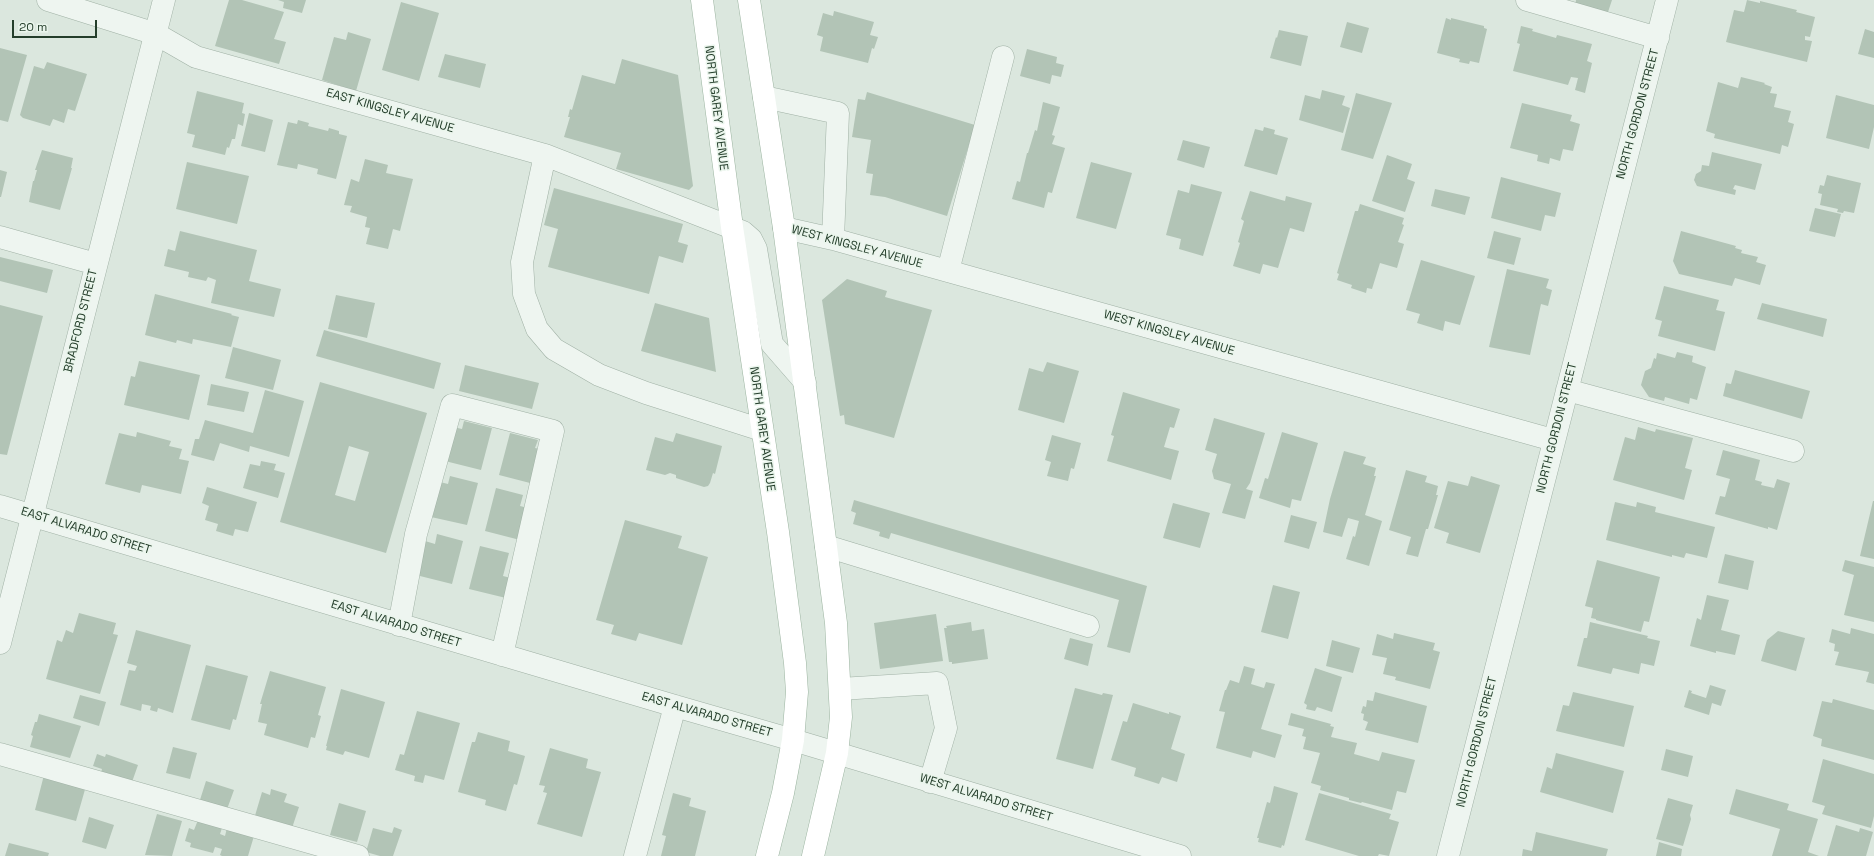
<!DOCTYPE html>
<html>
<head>
<meta charset="utf-8">
<style>
	body { margin:0 }
	#map { position:relative; width:1874px; height:856px; overflow:hidden; background:#dbe7de; font-family:"Space Grotesk",sans-serif }
	canvas { display:block }
	.scale { position:absolute; left:12px; top:20px; width:85px; height:18px; box-sizing:border-box; border:2px solid #243e2b; border-top:0; padding-left:5px; font-size:12px; line-height:14px; white-space:nowrap; color:#243e2b; -webkit-text-stroke:3px #eaf5ec; paint-order:stroke }
</style>
</head>
<body>
<div id="map">
<canvas width="1874" height="856"></canvas>
<div class="scale">20 m</div>
</div>
<script>
const c = document.querySelector('canvas').getContext('2d');
c.lineJoin = 'round';
function fill(path, color) {
  c.fillStyle = color;
  c.fill(path, 'evenodd');
}
function poly(rows) {
  const path = new Path2D();
  for (const r of rows) {
    path.moveTo(r[0], r[1]);
    for (let i = 2; i < r.length; i += 2) path.lineTo(r[i], r[i + 1]);
  }
  return path;
}
function stroke(path, color, width, dash) {
  c.strokeStyle = color;
  c.lineWidth = width;
  c.lineCap = dash ? 'butt' : 'round';
  c.setLineDash(dash || []);
  c.stroke(path);
}
function write(font, color, halo, rows, align = 'center') {
  c.font = font + ' "Space Grotesk",sans-serif';
  c.lineWidth = 3;
  c.setLineDash([]);
  c.textBaseline = 'middle';
  c.strokeStyle = halo;
  c.fillStyle = color;
  for (const [text, x, y, turn = 0] of rows) {
    c.save();
    c.translate(x, y);
    c.rotate((+turn || 0) * Math.PI / 180);
    c.textAlign = isNaN(turn) ? turn : align;
    if (halo) c.strokeText(text, 0, 0);
    c.fillText(text, 0, 0);
    c.restore();
  }
}
fill(poly([
	[229,0,242,0,284,12,274,39,286,42,279,64,215,46],
	[278,0,306,0,302,13,283,8,284,2],
	[1576,0,1612,0,1607,15,1575,6],
	[1747,0,1760,3,1760,1,1797,10,1796,12,1815,17,1810,37,1805,36,1805,40,1812,41,1807,62,1726,42,1734,10,1744,12],
	[401,2,439,13,419,81,382,70],
	[834,11,874,22,870,35,878,37,874,49,872,48,868,63,820,51,823,37,817,35,823,13,833,16],
	[1446,18,1451,20,1451,18,1484,26,1484,28,1487,29,1479,63,1470,61,1469,64,1459,62,1460,59,1437,53],
	[1347,22,1369,28,1362,53,1340,47],
	[1521,26,1533,29,1532,31,1556,38,1557,35,1592,44,1587,61,1592,63,1585,93,1575,90,1578,78,1571,77,1568,85,1513,71,1520,44,1517,43],
	[1865,29,1874,32,1874,58,1858,54],
	[1279,30,1308,36,1301,66,1270,58,1276,37,1277,38],
	[348,32,371,39,356,91,322,80,334,37,346,40],
	[0,48,27,55,8,122,0,120],
	[1027,49,1057,57,1056,63,1064,65,1061,77,1052,75,1050,84,1020,76],
	[445,54,486,64,480,88,438,77],
	[622,59,678,75,693,186,689,190,616,169,621,153,564,137,570,117,568,117,570,109,572,110,582,75,615,84],
	[47,62,87,74,75,111,68,109,64,123,53,119,50,126,23,118,20,115,34,66,44,69],
	[1741,77,1765,83,1764,84,1772,87,1770,93,1777,94,1774,107,1791,111,1788,122,1794,124,1788,147,1782,145,1780,154,1714,138,1715,134,1706,131,1718,82,1738,88],
	[1322,90,1345,96,1342,105,1350,108,1343,133,1299,120,1305,95,1320,99],
	[197,91,244,103,242,113,245,114,243,126,238,124,235,139,232,139,229,148,227,147,225,155,192,147,195,135,187,133],
	[867,92,975,125,947,216,885,197,870,195,873,174,866,173,871,140,852,137,858,99,865,100],
	[1356,93,1392,103,1373,159,1341,150],
	[1836,95,1874,105,1874,127,1869,149,1826,138],
	[1043,102,1060,107,1052,135,1055,136,1052,144,1065,148,1052,193,1048,192,1044,208,1012,199,1017,181,1020,182,1027,153,1028,153,1035,130,1037,131],
	[1522,103,1572,115,1570,121,1580,124,1573,151,1563,149,1560,161,1550,158,1549,164,1537,161,1538,155,1510,148],
	[249,113,273,120,265,152,241,146],
	[298,120,309,123,308,126,328,131,329,128,339,131,339,134,347,136,336,179,317,174,318,169,298,164,297,169,277,165,288,122,297,124],
	[1264,127,1275,130,1274,134,1288,138,1277,175,1244,166,1255,129,1263,131],
	[1183,140,1210,147,1204,168,1177,160],
	[42,150,73,158,71,168,72,168,60,210,29,202,33,181,34,181,37,170,35,170],
	[1712,152,1762,164,1755,190,1735,185,1733,189,1736,190,1735,195,1697,186,1694,180,1696,174,1701,171,1702,165,1709,166],
	[1387,155,1412,164,1407,179,1415,182,1405,212,1372,201],
	[365,159,388,165,386,173,413,179,400,231,393,229,388,249,366,244,370,228,365,227,367,217,350,212,352,206,344,205,351,179,359,182],
	[187,162,249,176,237,224,176,209],
	[1091,162,1132,173,1116,229,1076,218],
	[0,170,7,172,1,197,0,197],
	[1827,175,1861,183,1854,213,1844,211,1843,213,1837,212,1838,209,1820,205,1822,194,1818,193,1820,185,1824,186],
	[1501,177,1561,193,1555,217,1545,215,1541,231,1491,218],
	[1191,184,1222,192,1203,256,1179,249,1181,239,1166,235,1178,190,1189,193],
	[554,188,683,224,678,242,688,245,683,263,659,256,649,294,548,267,558,229,544,225],
	[1435,189,1470,197,1465,215,1431,206],
	[1250,191,1285,201,1286,196,1312,203,1304,232,1290,228,1278,268,1263,264,1260,274,1233,266,1240,243,1238,242,1244,221,1241,219],
	[1360,204,1404,218,1402,224,1404,225,1398,242,1404,244,1397,268,1380,263,1372,289,1367,288,1366,293,1351,288,1352,285,1337,280,1339,274,1337,273,1355,211,1358,211],
	[1815,208,1841,214,1835,237,1809,231],
	[180,231,257,250,249,281,281,289,274,317,211,303,216,280,208,277,206,281,188,277,189,272,164,266,168,249,175,251],
	[1494,231,1521,238,1514,265,1487,258],
	[1681,231,1736,246,1735,248,1742,250,1741,253,1758,257,1756,262,1766,265,1760,285,1735,278,1732,286,1679,274,1673,261],
	[0,257,53,270,47,293,0,281],
	[1421,260,1475,276,1460,325,1445,321,1443,331,1417,323,1420,314,1406,310],
	[1507,269,1549,279,1546,288,1552,290,1548,306,1541,304,1530,355,1489,347],
	[847,279,887,291,885,297,932,310,894,438,845,424,844,415,840,416,822,300],
	[1664,286,1719,300,1716,310,1725,312,1715,351,1658,336,1662,321,1655,319],
	[155,294,232,314,231,315,239,317,231,347,193,339,192,344,177,340,176,343,145,335],
	[336,295,375,303,367,338,328,329],
	[655,303,709,318,716,372,641,351],
	[1762,303,1827,319,1823,337,1757,319],
	[0,305,43,316,7,455,0,454],
	[324,330,441,363,434,389,316,356],
	[233,347,281,360,273,390,225,378],
	[1677,352,1693,356,1692,362,1706,367,1697,400,1690,398,1689,404,1665,397,1664,401,1649,397,1641,385,1645,371,1651,368,1654,358,1656,359,1657,353,1675,358],
	[139,361,200,375,189,420,124,405,131,376,135,377],
	[1047,362,1079,371,1064,423,1018,410,1029,368,1043,372],
	[465,365,539,383,532,409,459,391],
	[1735,370,1810,391,1802,419,1723,396,1726,383,1731,384],
	[320,382,427,413,386,553,280,522],
	[349,446,369,452,355,501,335,495],
	[211,384,249,392,244,412,207,405],
	[265,390,304,401,289,457,250,446,249,452,220,443,214,461,191,455,195,439,199,439,205,420,253,433],
	[1123,392,1180,409,1174,428,1170,427,1164,447,1179,451,1171,480,1107,461,1114,436,1111,435],
	[1214,418,1265,433,1250,483,1246,489,1253,491,1245,519,1222,513,1231,484,1214,479,1212,471,1217,454,1205,450],
	[464,421,492,428,481,470,445,461,453,427,462,429],
	[1638,427,1655,432,1656,429,1693,438,1685,468,1692,470,1684,500,1613,480,1625,437,1635,440],
	[137,432,171,441,169,446,182,449,179,459,189,461,181,494,142,485,140,493,105,484,119,433,136,437],
	[1282,432,1318,443,1301,501,1292,499,1290,508,1259,498,1265,478,1268,479],
	[510,433,538,440,535,448,540,449,530,483,499,475],
	[676,433,722,446,715,474,713,473,710,483,708,486,704,487,679,479,676,478,676,475,670,473,665,475,646,470,655,437,673,442],
	[1052,435,1081,443,1074,469,1071,468,1068,481,1047,476,1051,462,1045,460],
	[1723,450,1760,460,1755,480,1762,482,1761,485,1774,488,1777,479,1790,483,1777,530,1768,527,1768,529,1715,514,1720,496,1725,497,1730,479,1716,475],
	[1344,451,1366,457,1363,464,1376,468,1374,476,1376,476,1365,515,1382,521,1369,566,1346,559,1353,536,1355,537,1359,521,1348,518,1342,537,1323,532,1330,499],
	[261,461,276,464,274,470,285,473,278,498,243,488,250,464,260,466],
	[1406,470,1427,476,1425,482,1438,486,1436,495,1438,495,1428,529,1426,529,1418,557,1406,554,1411,537,1389,530],
	[450,476,478,483,467,525,431,517,440,482,448,484],
	[1471,476,1500,485,1480,553,1446,543,1449,533,1434,528,1448,481,1468,486],
	[207,487,257,502,248,532,235,529,233,536,216,531,218,524,205,520,209,506,202,503],
	[496,488,523,495,520,506,528,508,520,540,485,531],
	[854,500,1147,586,1130,653,1107,647,1119,600,891,533,889,539,879,536,880,532,853,524,856,513,851,511],
	[1873,501,1874,501,1874,559,1860,556],
	[1615,502,1636,507,1637,502,1656,507,1655,512,1715,527,1707,558,1686,553,1684,558,1672,555,1672,557,1606,540],
	[1173,503,1210,513,1200,548,1163,538],
	[1291,515,1317,522,1309,549,1284,542],
	[625,520,682,536,678,548,708,557,682,645,639,633,636,641,611,634,614,625,596,620],
	[437,534,463,541,452,584,416,575,425,541,435,544],
	[480,546,509,553,503,576,511,578,506,598,469,589],
	[1725,554,1754,561,1748,590,1718,583],
	[1597,560,1660,577,1649,622,1644,621,1641,632,1596,620,1596,619,1591,618,1593,608,1585,606],
	[1845,560,1874,567,1874,622,1844,615,1854,575,1842,571],
	[1273,585,1300,592,1288,639,1261,632],
	[1707,595,1729,600,1721,630,1740,635,1735,655,1716,651,1716,653,1690,646,1697,618,1701,620],
	[79,613,116,623,113,634,118,635,100,694,46,679,57,640,62,642,66,630,73,633],
	[936,614,943,661,880,669,874,623],
	[971,622,972,631,984,629,988,659,952,664,952,662,949,662,944,628,947,628,946,626],
	[1590,622,1648,636,1647,638,1660,641,1654,666,1641,663,1639,674,1613,668,1611,674,1577,666,1584,638,1587,638],
	[1851,628,1874,634,1874,684,1866,682,1869,672,1835,665,1839,652,1834,651,1835,644,1829,642,1832,629,1850,634],
	[136,630,191,645,173,713,158,708,157,712,150,710,151,706,142,704,141,711,120,705,129,670,135,671,137,666,127,663],
	[1778,631,1805,638,1796,671,1761,661,1767,640],
	[1394,633,1435,643,1433,650,1440,652,1430,689,1395,680,1396,677,1383,674,1387,658,1372,655,1377,634,1393,639],
	[1070,638,1093,644,1088,666,1064,659],
	[1332,640,1360,648,1353,673,1326,666],
	[206,665,248,676,236,720,233,719,230,730,191,720],
	[1244,666,1255,669,1251,684,1264,688,1266,682,1275,684,1261,729,1282,735,1275,758,1253,751,1251,758,1216,748,1225,712,1219,711,1225,690,1226,690,1230,680,1239,683],
	[1315,668,1342,677,1332,712,1317,707,1315,711,1306,709,1307,705,1304,703],
	[270,671,326,687,318,715,321,716,315,738,311,737,308,748,264,735,267,724,258,722,262,704,260,704],
	[1710,685,1726,690,1721,706,1712,703,1709,715,1684,707,1689,690,1692,691,1691,693,1706,698],
	[1075,688,1102,695,1103,693,1113,695,1093,769,1056,759],
	[341,689,385,702,369,758,345,751,343,755,326,750,327,746,326,746],
	[1375,692,1427,706,1418,743,1365,730,1368,722,1363,720,1364,714,1361,713,1363,706,1366,707,1367,700,1373,701],
	[1573,692,1634,706,1624,747,1556,731,1563,705,1569,706],
	[80,695,106,702,99,726,73,718],
	[1833,699,1874,710,1874,760,1821,746,1822,739,1813,736,1822,701,1832,703],
	[1133,703,1169,714,1169,712,1181,716,1171,749,1185,754,1177,782,1162,777,1159,784,1134,776,1136,768,1111,760,1123,721,1127,722],
	[417,711,460,723,444,780,425,775,423,783,414,781,415,776,395,770,400,754,404,755],
	[1291,713,1331,724,1330,726,1334,727,1331,737,1357,743,1354,754,1379,761,1382,752,1415,760,1406,793,1397,791,1392,810,1362,802,1361,803,1349,800,1349,798,1320,790,1321,786,1311,783,1320,753,1303,749,1306,737,1302,736,1304,729,1288,725],
	[39,714,81,726,70,758,30,747,33,736,31,735,35,722,37,722],
	[478,732,510,741,508,751,525,756,517,785,514,784,506,811,485,805,486,800,458,792,472,742,475,742],
	[173,747,197,753,190,779,166,773],
	[550,748,588,759,586,768,601,772,582,837,537,824,547,793,543,792,545,786,539,785],
	[1666,749,1693,756,1688,777,1661,770],
	[1556,753,1624,771,1613,813,1540,792,1547,767,1552,769],
	[97,754,105,757,106,754,138,765,132,782,101,772,102,769,93,766],
	[1823,759,1874,774,1874,816,1871,828,1822,814,1825,806,1812,802],
	[44,775,86,786,76,821,35,810],
	[206,781,234,790,226,812,199,803],
	[1274,786,1298,793,1284,846,1282,845,1281,848,1258,842,1259,838,1257,838,1267,802,1270,803],
	[271,789,287,794,284,802,299,807,291,831,254,819,262,792,270,795],
	[1736,789,1789,804,1787,810,1818,819,1808,852,1819,856,1772,856,1780,829,1729,814],
	[673,793,691,798,689,806,706,811,695,856,661,856,666,836,662,835],
	[1319,793,1391,814,1389,819,1399,822,1389,856,1379,854,1378,856,1359,856,1305,840],
	[1668,798,1693,805,1690,815,1691,819,1683,846,1656,839],
	[339,803,366,811,357,842,330,835],
	[157,814,182,821,172,856,145,855],
	[89,817,114,825,106,849,82,842],
	[198,820,222,828,220,834,225,836,227,828,254,836,248,856,222,856,220,855,222,849,215,847,213,853,190,847,191,843,185,841,189,828,194,830],
	[1836,825,1859,832,1860,828,1873,832,1866,856,1827,856],
	[394,827,402,830,393,856,380,856,366,852,373,828,392,833],
	[1536,832,1608,849,1606,856,1522,856,1523,849,1532,851],
	[1659,842,1682,849,1681,856,1656,856],
	[9,843,49,853,48,856,5,856]
]), '#b2c4b6');
const minor = poly([
	[48,0,156,34,196,57,545,155,743,232,751,239,756,249,772,344,805,382],
	[1527,0,1658,38],
	[764,97,838,113,833,239],
	[545,155,522,262,524,294,537,329,554,349,599,375,646,393,762,430],
	[784,228,833,239,1553,440],
	[0,237,96,264],
	[948,271,1003,57],
	[1567,390,1793,451],
	[0,506,675,706,793,740,1180,856],
	[826,546,1088,626],
	[399,625,416,534,452,405,553,431,502,655],
	[0,643,164,0],
	[840,689,937,683,946,728,930,782],
	[0,754,358,856],
	[635,856,675,706],
	[1448,856,1667,0]
]);
const major = poly([
	[702,0,732,227,778,532,795,663,797,692,793,740,783,793,767,856],
	[749,0,784,228,836,623,841,717,837,753,813,856]
]);
stroke(minor, '#a0b1a5', 23);
stroke(major, '#9ab39f', 23);
stroke(minor, '#eef5f0', 22);
stroke(major, '#fff', 22);
write('12px', '#243e2b', '#eaf5ec', [
	["NORTH GAREY AVENUE",716,108,83],
	["EAST KINGSLEY AVENUE",390,111,16],
	["NORTH GORDON STREET",1638,114,-75],
	["WEST KINGSLEY AVENUE",857,247,15],
	["BRADFORD STREET",81,321,-76],
	["WEST KINGSLEY AVENUE",1169,333,16],
	["NORTH GORDON STREET",1557,428,-76],
	["NORTH GAREY AVENUE",762,429,82],
	["EAST ALVARADO STREET",86,531,17],
	["EAST ALVARADO STREET",396,624,17],
	["EAST ALVARADO STREET",707,715,16],
	["NORTH GORDON STREET",1477,742,-76],
	["WEST ALVARADO STREET",986,798,17]
]);
</script>
</body>
</html>
